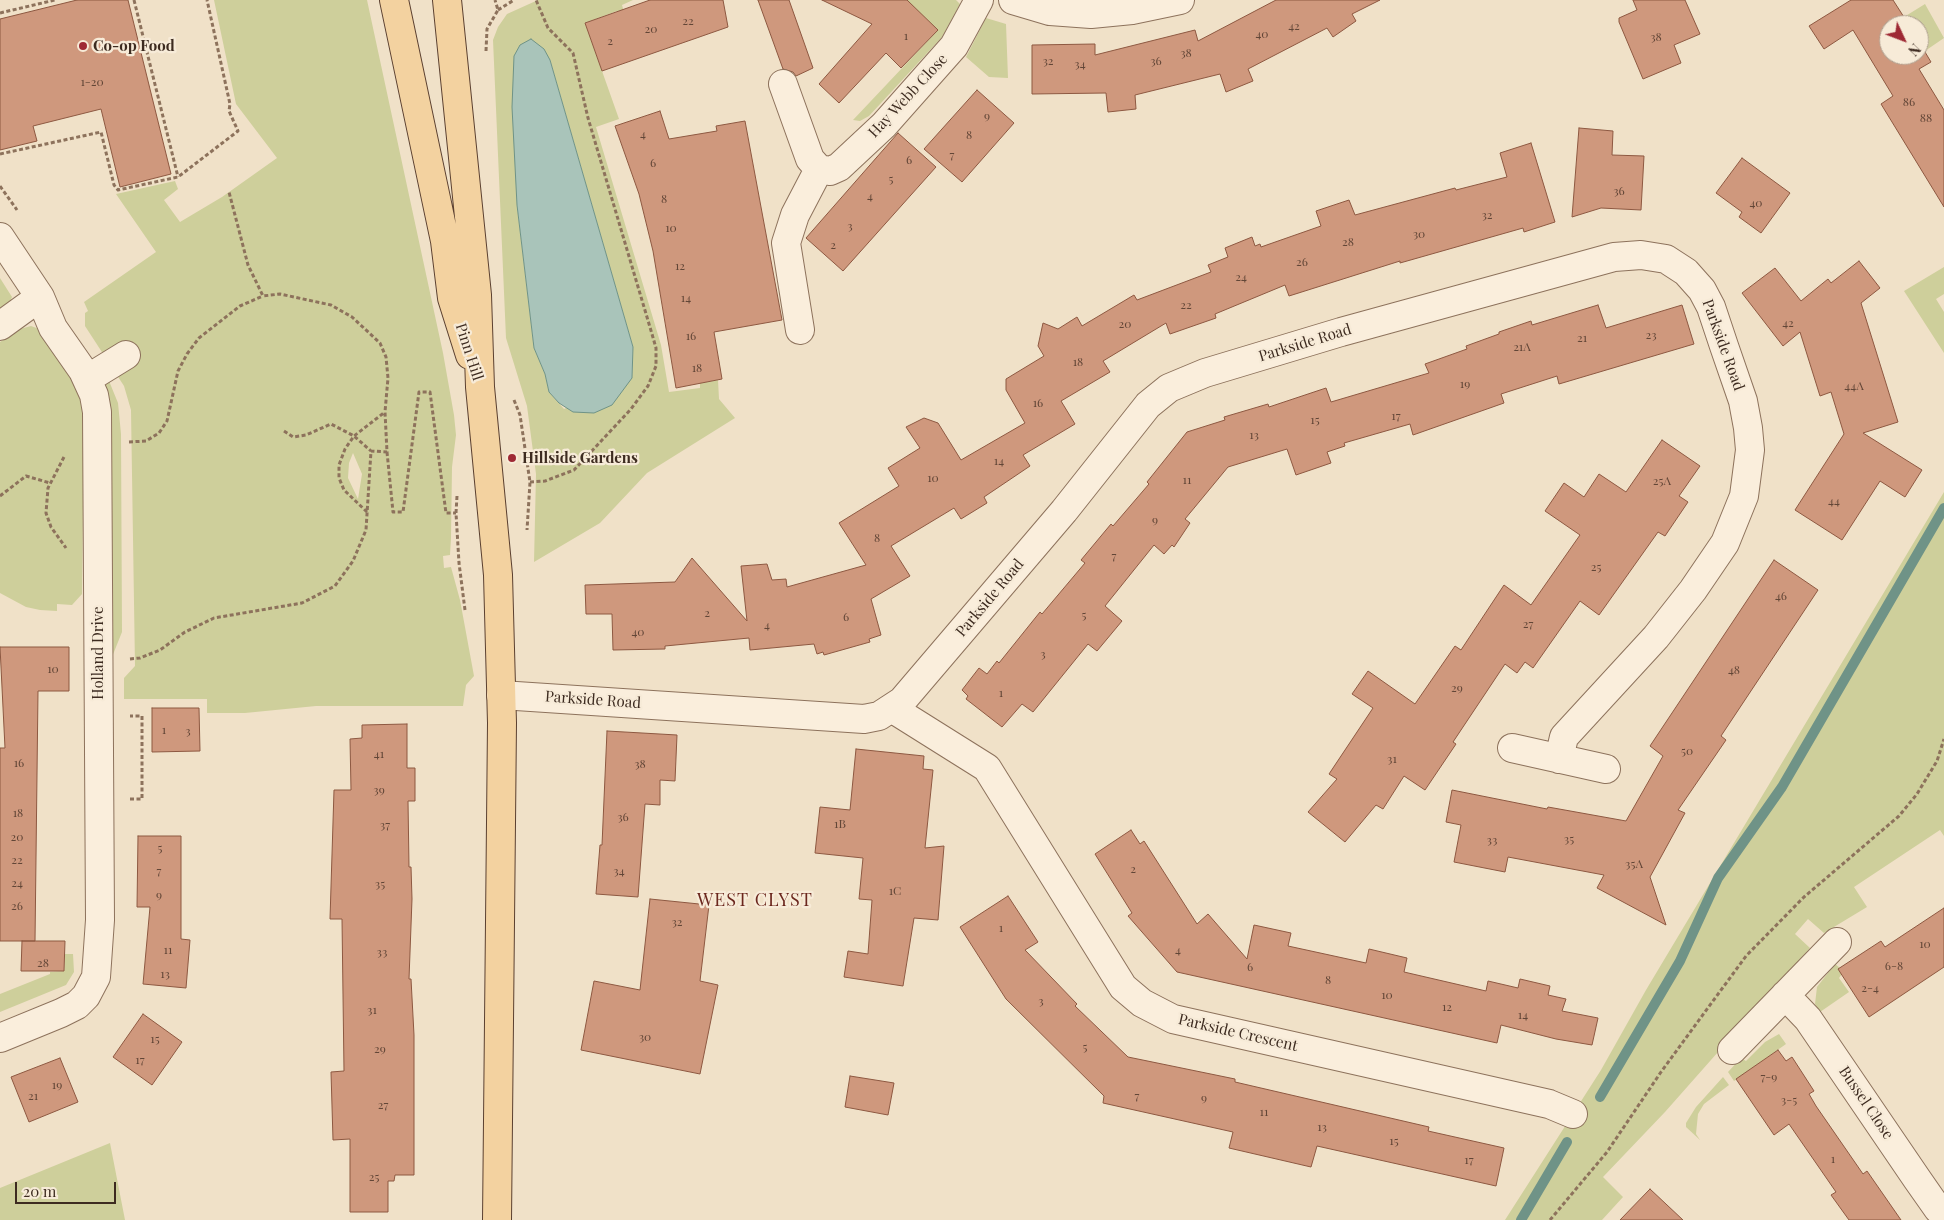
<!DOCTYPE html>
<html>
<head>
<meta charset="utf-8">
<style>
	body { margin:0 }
	#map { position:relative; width:1944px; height:1220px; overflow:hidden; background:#f0e1c8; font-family:"Playfair Display",serif }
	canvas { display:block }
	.north { position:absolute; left:1879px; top:15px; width:50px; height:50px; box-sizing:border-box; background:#f7ebd8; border:1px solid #ad9e8e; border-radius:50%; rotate:133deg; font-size:14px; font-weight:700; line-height:20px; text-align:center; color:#3d2b20 }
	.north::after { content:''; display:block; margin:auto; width:18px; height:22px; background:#9e2934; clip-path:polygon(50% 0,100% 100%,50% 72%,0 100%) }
	.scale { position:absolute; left:15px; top:1182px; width:101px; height:22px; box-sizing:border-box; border:2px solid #3d2b20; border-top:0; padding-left:6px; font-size:15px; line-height:18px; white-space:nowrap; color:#3d2b20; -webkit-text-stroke:4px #f7ebd8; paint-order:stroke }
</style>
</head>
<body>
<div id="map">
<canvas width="1944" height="1220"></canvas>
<div class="north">N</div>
<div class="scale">20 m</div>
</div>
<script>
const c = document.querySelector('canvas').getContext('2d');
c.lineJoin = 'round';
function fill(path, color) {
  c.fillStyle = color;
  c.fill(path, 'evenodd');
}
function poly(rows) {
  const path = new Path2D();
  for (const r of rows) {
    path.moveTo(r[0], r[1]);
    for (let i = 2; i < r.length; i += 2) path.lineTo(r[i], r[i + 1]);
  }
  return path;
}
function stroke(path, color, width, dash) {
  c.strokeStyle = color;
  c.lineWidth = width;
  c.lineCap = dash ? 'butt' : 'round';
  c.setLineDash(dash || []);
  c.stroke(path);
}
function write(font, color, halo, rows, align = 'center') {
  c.font = font + ' "Playfair Display",serif';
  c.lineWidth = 4.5;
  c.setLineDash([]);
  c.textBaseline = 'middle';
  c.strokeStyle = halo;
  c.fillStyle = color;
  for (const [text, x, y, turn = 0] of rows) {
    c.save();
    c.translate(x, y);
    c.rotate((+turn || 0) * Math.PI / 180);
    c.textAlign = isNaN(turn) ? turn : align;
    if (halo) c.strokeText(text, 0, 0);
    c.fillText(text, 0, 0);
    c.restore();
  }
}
fill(poly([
	[214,0,367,0,443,353,454,415,456,435,452,467,451,538,450,555,443,556,444,568,451,567,460,600,474,676,466,685,463,706,316,706,245,713,207,713,207,699,124,699,124,678,135,666,131,410,124,386,85,326,85,313,88,311,84,302,156,252,116,194,175,181,178,189,164,200,180,222,222,197,277,158,236,104],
	[132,342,140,354,130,361,122,349],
	[353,453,362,474,358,499,348,478,349,463],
	[538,0,633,0,622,5,625,16,617,11,585,23,619,119,596,127,661,345,669,392,700,388,700,383,718,380,719,399,735,418,647,473,600,523,534,562,536,474,527,406,506,338,493,40,498,27,507,14],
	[550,60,633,347,632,378,564,409,549,392,545,374,534,348,517,205],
	[906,0,956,0,960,4,942,37,869,116,860,121,853,120,938,30],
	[1925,4,1944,38,1925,51,1919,41,1919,25,1909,25,1904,17],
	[986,18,1006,24,1008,78,989,77,966,57],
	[1944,267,1944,294,1936,299,1944,312,1944,353,1904,291],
	[0,278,12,297,8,306,0,311],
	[31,326,42,330,75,375,84,416,82,594,72,605,57,604,57,611,40,610,26,607,0,593,0,342,20,329],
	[107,376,118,403,121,434,122,632,112,657,112,424,101,381],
	[1944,492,1944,836,1940,830,1854,887,1867,907,1824,933,1808,919,1795,934,1810,948,1665,1112,1603,1177,1623,1197,1602,1220,1505,1220,1601,1070,1646,990],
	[65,954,73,954,74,972,66,985,0,1012,0,994,50,974,50,972,64,971],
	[1835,964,1844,971,1839,978,1849,992,1820,1012,1815,1004,1817,987],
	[1779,1034,1786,1044,1734,1081,1728,1072,1741,1058,1746,1061,1765,1042],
	[1723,1077,1729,1085,1704,1104,1698,1114,1696,1134,1700,1140,1686,1127,1686,1123,1696,1107],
	[110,1143,125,1220,0,1220,0,1188]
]), '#cecf9b');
const water = poly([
	[531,39,544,49,550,60,633,347,632,378,612,405,594,413,573,412,559,403,549,392,545,374,534,348,517,205,512,107,514,56,520,45,531,39]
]);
fill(water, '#a9c4ba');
stroke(water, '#6f9387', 1);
stroke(poly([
	[1600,1097,1680,961,1718,878,1782,787,1944,508],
	[1521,1220,1567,1142]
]), '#6f9387', 10);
const building = poly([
	[77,0,128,0,171,174,120,187,101,109,33,126,37,141,0,150,0,19,77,0],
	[650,0,723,0,728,27,602,71,585,23,650,0],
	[758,0,789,0,813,68,796,76,793,72,783,69,758,0],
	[822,0,907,0,938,30,901,68,886,53,839,103,819,84,872,24,822,0],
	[1276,0,1380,0,1352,14,1356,21,1333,37,1327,28,1248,69,1253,81,1226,92,1220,74,1135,95,1136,109,1108,112,1106,93,1032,94,1032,45,1095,44,1095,55,1195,30,1198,41,1276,0],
	[1633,0,1685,0,1700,34,1674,45,1681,63,1643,79,1619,22,1619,18,1637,10,1633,0],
	[1851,0,1893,0,1909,25,1889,25,1889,55,1919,55,1919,42,1931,62,1919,69,1944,110,1944,207,1881,104,1893,96,1853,30,1824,49,1809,26,1851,0],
	[977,90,1014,123,962,182,924,149,977,90],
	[660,111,669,139,717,131,716,126,745,121,782,320,714,332,722,379,676,388,653,251,639,194,615,126,660,111],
	[1579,128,1613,131,1612,155,1644,156,1641,210,1601,208,1572,217,1579,128],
	[898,133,936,167,843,271,806,238,898,133],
	[1531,143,1555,222,1524,232,1523,228,1400,263,1400,261,1289,296,1285,285,1215,314,1216,318,1170,334,1166,323,1103,361,1110,372,1061,401,1075,424,1023,455,1030,466,984,497,987,503,961,519,954,508,891,546,910,576,871,599,881,635,869,639,870,642,824,655,823,652,817,654,814,644,750,650,749,638,665,646,665,649,613,650,612,614,586,614,585,585,675,582,692,558,747,621,741,566,767,564,772,580,786,579,787,587,866,565,839,523,899,486,888,468,920,448,906,427,924,418,938,423,961,460,1025,423,1006,390,1006,379,1044,356,1038,346,1043,323,1058,329,1077,317,1082,326,1134,295,1137,300,1211,272,1208,265,1228,257,1225,248,1252,237,1255,246,1260,244,1261,247,1321,226,1316,211,1349,200,1355,215,1455,188,1456,190,1507,177,1500,153,1531,143],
	[1742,158,1790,193,1761,233,1739,217,1742,212,1716,193,1742,158],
	[1859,261,1880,288,1861,303,1898,422,1863,433,1922,470,1905,497,1880,481,1842,540,1795,510,1844,434,1831,392,1820,396,1800,332,1783,346,1742,293,1775,268,1801,301,1828,279,1831,283,1859,261],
	[1598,305,1606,328,1682,305,1694,344,1559,384,1557,376,1501,394,1504,403,1413,435,1410,424,1344,443,1345,446,1327,452,1331,463,1296,475,1287,449,1228,467,1185,519,1190,523,1174,547,1172,545,1164,554,1154,545,1105,606,1122,621,1097,651,1088,644,1033,712,1022,704,1002,727,966,699,968,696,962,690,979,668,987,674,997,661,999,663,1040,612,1042,614,1085,563,1081,560,1111,524,1113,526,1149,484,1147,482,1187,432,1225,420,1224,417,1268,404,1269,407,1326,388,1331,402,1429,373,1425,364,1467,349,1466,346,1499,334,1499,332,1531,321,1532,325,1598,305],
	[1662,440,1700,466,1679,496,1688,502,1665,536,1658,532,1599,615,1580,601,1533,668,1525,662,1517,673,1505,664,1453,742,1456,744,1425,790,1404,776,1383,809,1376,805,1345,842,1308,812,1337,779,1329,774,1373,708,1352,694,1368,671,1415,704,1455,646,1461,650,1504,585,1531,605,1580,535,1545,511,1564,483,1584,497,1599,474,1626,492,1662,440],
	[1774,560,1818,590,1721,736,1726,740,1678,810,1685,813,1650,877,1666,925,1597,888,1604,875,1508,857,1505,872,1454,862,1461,825,1446,822,1452,790,1547,809,1548,807,1626,821,1663,756,1650,746,1774,560],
	[0,647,69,647,69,691,38,691,35,941,0,941,0,748,5,748,0,647],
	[152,708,199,708,200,751,152,752,152,708],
	[407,724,407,768,415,768,415,801,408,801,409,867,411,867,412,899,409,979,411,979,414,1035,414,1175,395,1175,394,1181,388,1181,388,1212,350,1212,350,1139,333,1140,331,1072,344,1071,342,919,330,919,334,790,351,790,350,739,362,738,362,725,407,724],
	[607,731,677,735,675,781,660,780,660,805,645,804,638,897,596,894,600,845,602,845,607,731],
	[856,749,924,756,923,769,933,770,925,848,944,846,938,920,914,918,903,986,844,977,848,951,868,954,872,900,859,899,863,858,815,853,820,807,850,810,856,749],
	[1131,830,1140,844,1144,841,1197,924,1208,914,1247,959,1254,925,1291,933,1288,946,1366,963,1369,949,1407,958,1404,972,1486,991,1488,981,1518,988,1520,979,1550,986,1548,995,1566,999,1562,1011,1598,1018,1592,1045,1556,1039,1501,1025,1497,1043,1177,972,1128,916,1132,913,1095,854,1131,830],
	[138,836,181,836,181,939,190,940,186,988,143,984,150,907,137,907,138,836],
	[1008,896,1038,942,1025,950,1077,1004,1075,1006,1128,1057,1235,1079,1235,1082,1429,1127,1428,1131,1504,1148,1496,1186,1317,1146,1311,1167,1229,1148,1233,1132,1103,1103,1104,1096,1006,999,960,927,1008,896],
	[650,899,709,905,700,981,718,985,700,1074,581,1050,594,981,640,990,650,899],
	[1944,908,1944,967,1869,1017,1838,969,1881,941,1885,947,1944,908],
	[22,941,65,941,64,971,21,971,22,941],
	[143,1014,182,1042,152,1085,113,1057,143,1014],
	[1778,1050,1786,1061,1792,1057,1814,1091,1809,1094,1816,1106,1863,1174,1867,1171,1901,1220,1849,1220,1831,1195,1836,1192,1789,1124,1774,1135,1736,1079,1778,1050],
	[60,1058,78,1102,29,1122,11,1077,60,1058],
	[850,1076,894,1083,888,1115,845,1107,850,1076],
	[1650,1189,1683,1220,1620,1220,1650,1189]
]);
fill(building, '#cf987d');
stroke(building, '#8d5841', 1);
const minor = poly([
	[1013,0,1050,11,1091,14,1132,10,1180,0],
	[783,84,810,159,819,169,830,171,839,167,884,125,954,46,979,0],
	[0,237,40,297,53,328,83,371,94,395,97,412,100,920,96,977,86,996,77,1005,61,1013,0,1038],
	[0,326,40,297],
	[800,330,786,243,795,215,819,169],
	[87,379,126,355],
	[501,695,864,719,879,716,902,701,1064,511,1148,405,1169,388,1205,373,1341,332,1614,257,1641,255,1666,259,1686,272,1702,290,1711,307,1724,346,1743,401,1748,428,1750,450,1744,496,1725,543,1693,590,1656,637,1564,737,1559,759],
	[893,709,987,768,1123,987,1142,1003,1173,1019,1549,1104,1573,1114],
	[1512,748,1606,769],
	[1785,995,1808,1019,1917,1179,1938,1209,1944,1213],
	[1732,1050,1837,942]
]);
const major = poly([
	[394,0,445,241,452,298,470,355],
	[447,0,477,295,480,387,498,575,502,723,497,1220]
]);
stroke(minor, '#8d725c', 30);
stroke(major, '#5b4030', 30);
stroke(poly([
	[134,0,178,177],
	[498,10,514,0],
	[0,13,55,0],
	[486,51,487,29,498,10,495,0],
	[0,154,101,132,114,185,118,190,178,177,238,131,229,111,230,104,207,0],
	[0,186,17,210],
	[514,400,520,415,530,482,527,530],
	[284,431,293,437,306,435,331,424,354,436,371,451],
	[129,442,146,441,159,433,167,421,178,371,187,354,199,338,240,306,263,296],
	[387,452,393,512,403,512,419,392,430,392,446,513,456,513],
	[64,457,48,488,46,513,51,527,66,548],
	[530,482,545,481,574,470,631,409,648,386,656,366,656,348,652,334,588,118,573,53,548,28,536,0],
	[0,496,26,476,50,483],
	[457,496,456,513,459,563,465,610],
	[367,512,344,490,339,478,339,465,345,449,354,436,385,412],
	[130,659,140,658,160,650,185,632,214,618,302,603,335,586,353,561,366,530,371,451,387,452,385,412,388,378,386,357,380,343,352,317,331,305,280,294,263,296,248,265,229,192],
	[130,799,142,799,142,716,130,716],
	[1550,1220,1607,1152,1661,1072,1746,956,1804,897,1899,816,1917,794,1937,761,1944,739]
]), '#8d725c', 3, [4, 2.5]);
stroke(minor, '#faeedc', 28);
stroke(major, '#f3d2a0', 28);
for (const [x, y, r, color] of [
	[83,46,5,"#9e2934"],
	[512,458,5,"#9e2934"]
]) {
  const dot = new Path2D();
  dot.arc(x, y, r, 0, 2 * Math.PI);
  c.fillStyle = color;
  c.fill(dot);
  stroke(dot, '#f7ebd8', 2);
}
write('12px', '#624637', null, [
	["22",688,21],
	["42",1294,26],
	["20",651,29],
	["40",1262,34],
	["1",906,36],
	["38",1656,37],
	["2",610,41],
	["38",1186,53],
	["32",1048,61],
	["36",1156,61],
	["34",1080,64],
	["1-20",92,82],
	["86",1909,102],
	["9",987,116],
	["88",1926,118],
	["4",643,134],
	["8",969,135],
	["7",952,155],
	["6",909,160],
	["6",653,163],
	["5",891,179],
	["36",1619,191],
	["4",870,196],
	["8",664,199],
	["40",1756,203],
	["32",1487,215],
	["3",850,226],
	["10",671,228],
	["30",1419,234],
	["28",1348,242],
	["2",833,245],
	["26",1302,262],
	["12",680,266],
	["24",1241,277],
	["14",686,298],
	["22",1186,305],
	["42",1788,323],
	["20",1125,324],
	["23",1651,335],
	["16",691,336],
	["21",1582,338],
	["21A",1522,347],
	["18",1078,362],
	["18",697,368],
	["19",1465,384],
	["44A",1854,386],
	["16",1038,403],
	["17",1396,416],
	["15",1315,420],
	["13",1254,435],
	["14",999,461],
	["10",933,478],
	["11",1187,480],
	["25A",1662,481],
	["44",1834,501],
	["9",1155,520],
	["8",877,538],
	["7",1114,556],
	["25",1596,567],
	["46",1781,596],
	["2",707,613],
	["5",1084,615],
	["6",846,617],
	["27",1528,624],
	["4",767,625],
	["40",638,632],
	["3",1043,654],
	["10",53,669],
	["48",1734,670],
	["29",1457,688],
	["1",1001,693],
	["1",164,730],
	["3",188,731],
	["50",1687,751],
	["41",379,754],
	["31",1392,759],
	["16",19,763],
	["38",640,764],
	["39",379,790],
	["18",18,813],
	["36",623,817],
	["1B",840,824],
	["37",385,825],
	["20",17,837],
	["35",1569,839],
	["33",1492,840],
	["5",160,848],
	["22",17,860],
	["35A",1634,864],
	["2",1133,869],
	["7",159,871],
	["34",619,871],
	["24",17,883],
	["35",380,884],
	["1C",895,891],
	["9",159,895],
	["26",17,906],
	["32",677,922],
	["1",1001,928],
	["10",1925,944],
	["11",168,950],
	["4",1178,950],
	["33",382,952],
	["28",43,963],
	["6-8",1894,966],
	["6",1250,967],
	["13",165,974],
	["8",1328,980],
	["2-4",1870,988],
	["10",1387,995],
	["3",1041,1001],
	["12",1447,1007],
	["31",372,1010],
	["14",1523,1015],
	["30",645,1037],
	["15",155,1039],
	["5",1085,1047],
	["29",380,1049],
	["17",140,1060],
	["7-9",1769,1077],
	["19",57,1085],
	["21",33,1096],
	["7",1137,1096],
	["9",1204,1098],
	["3-5",1789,1100],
	["27",383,1105],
	["11",1264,1112],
	["13",1322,1127],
	["15",1394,1141],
	["1",1833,1159],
	["17",1469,1160],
	["25",374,1177]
]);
write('bold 15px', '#3d2b20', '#f7ebd8', [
	["Co-op Food",93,46],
	["Hillside Gardens",522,458]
], 'left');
write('15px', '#3d2b20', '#f7ebd8', [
	["Hay Webb Close",908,96,-47],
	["Parkside Road",1305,343,-17],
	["Parkside Road",1723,345,70],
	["Pinn Hill",469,352,72],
	["Parkside Road",990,598,-50],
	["Holland Drive",98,653,-90],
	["Parkside Road",593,700,4],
	["Parkside Crescent",1238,1033,13],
	["Bussel Close",1866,1103,56]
]);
c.letterSpacing = '1px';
write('18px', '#6b271e', '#f7ebd8', [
	["WEST CLYST",755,900]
]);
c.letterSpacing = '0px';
</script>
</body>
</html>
